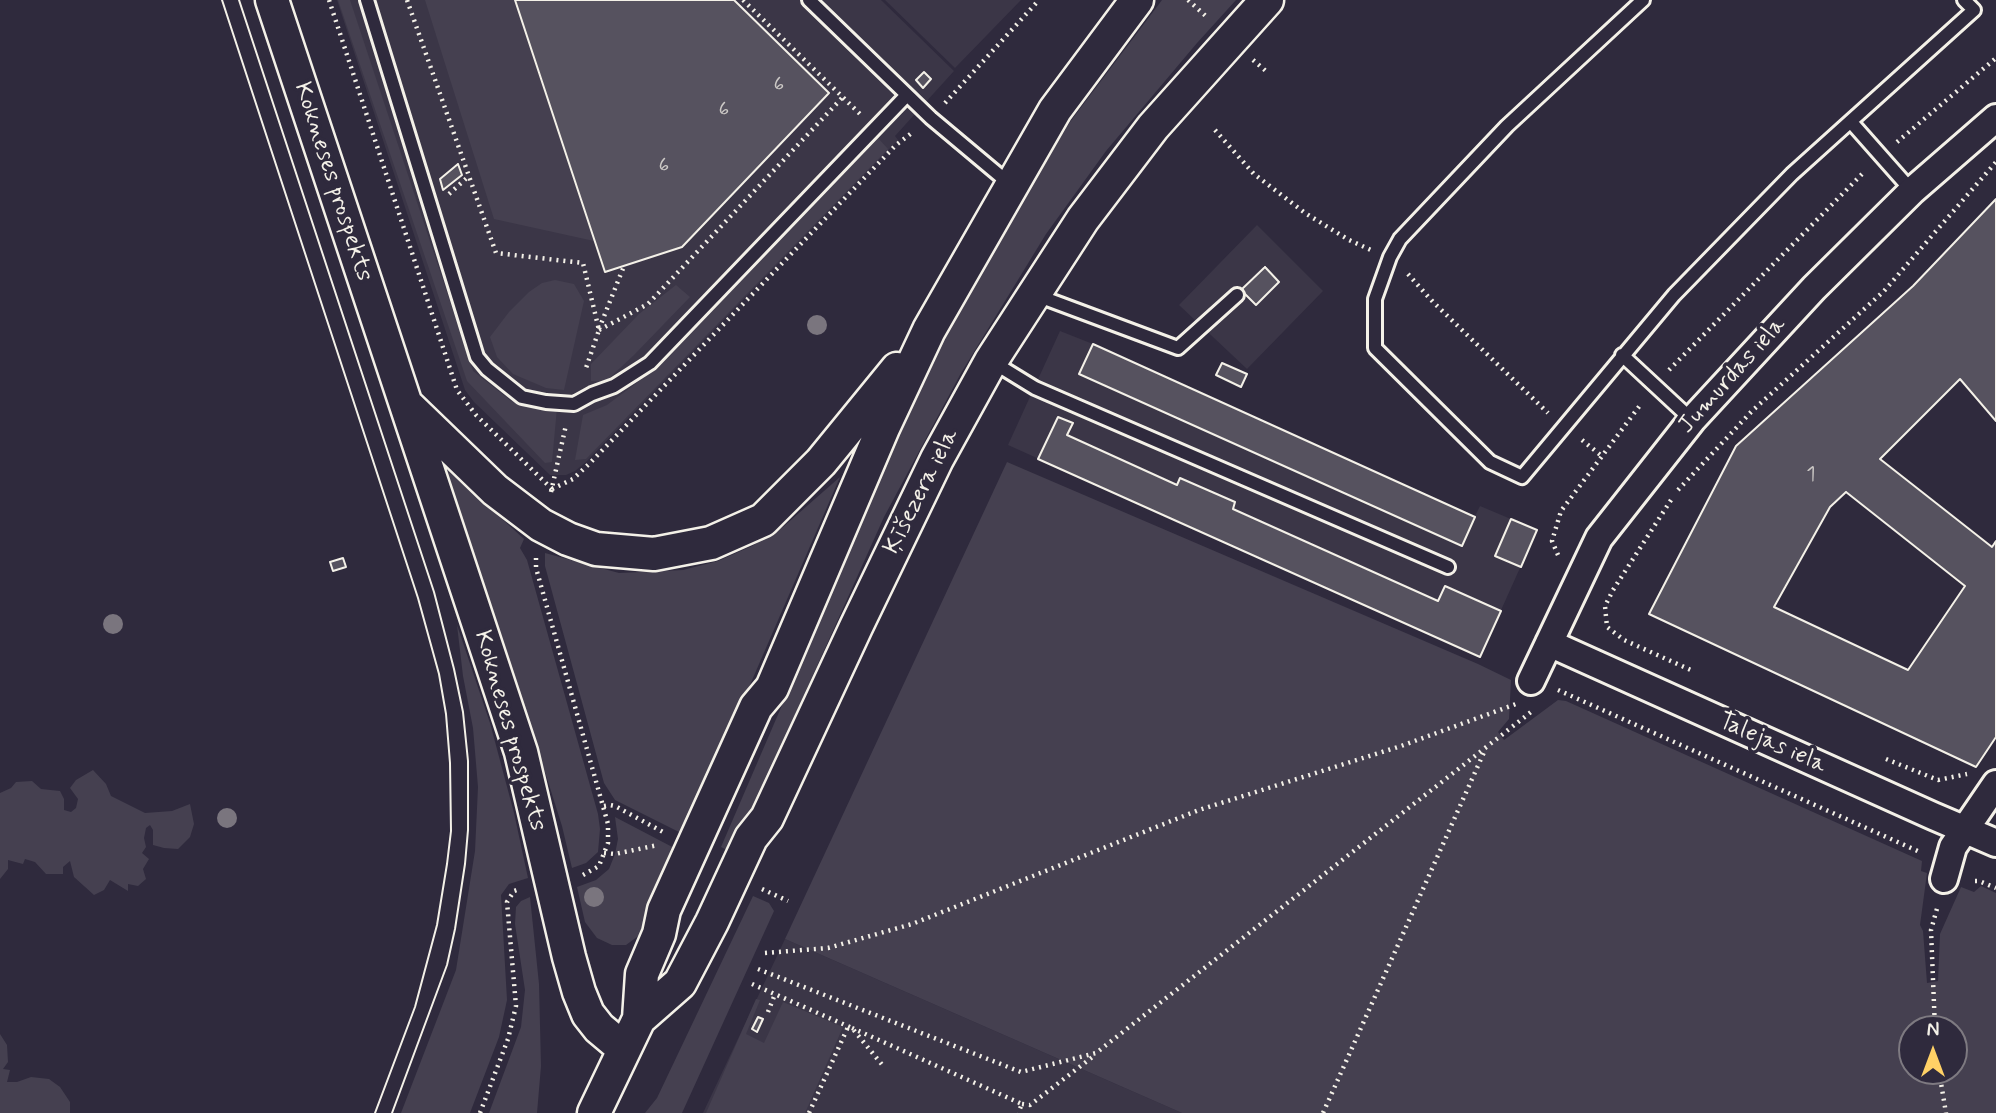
<!DOCTYPE html>
<html>
<head>
<meta charset="utf-8">
<style>
	body { margin:0 }
	#map { position:relative; width:1996px; height:1113px; overflow:hidden; background:#2f2a3d; font-family:Mynerve,sans-serif }
	canvas { display:block }
	.north { position:absolute; left:1898px; top:1015px; width:70px; height:70px; box-sizing:border-box; background:#2f2a3d; border:2px solid #7e7a81; border-radius:50%; rotate:0deg; font-size:19px; font-weight:700; line-height:28px; text-align:center; color:#f4f1e8 }
	.north::after { content:''; display:block; margin:auto; width:24px; height:32px; background:#ffd166; clip-path:polygon(50% 0,100% 100%,50% 72%,0 100%) }
</style>
</head>
<body>
<div id="map">
<canvas width="1996" height="1113"></canvas>
<div class="north">N</div>
</div>
<script>
const c = document.querySelector('canvas').getContext('2d');
c.lineJoin = 'round';
function fill(path, color) {
  c.fillStyle = color;
  c.fill(path, 'evenodd');
}
function poly(rows) {
  const path = new Path2D();
  for (const r of rows) {
    path.moveTo(r[0], r[1]);
    for (let i = 2; i < r.length; i += 2) path.lineTo(r[i], r[i + 1]);
  }
  return path;
}
function stroke(path, color, width, dash) {
  c.strokeStyle = color;
  c.lineWidth = width;
  c.lineCap = dash ? 'butt' : 'round';
  c.setLineDash(dash || []);
  c.stroke(path);
}
function write(font, color, halo, rows, align = 'center') {
  c.font = font + ' Mynerve,sans-serif';
  c.lineWidth = 7;
  c.setLineDash([]);
  c.textBaseline = 'middle';
  c.strokeStyle = halo;
  c.fillStyle = color;
  for (const [text, x, y, turn = 0] of rows) {
    c.save();
    c.translate(x, y);
    c.rotate((+turn || 0) * Math.PI / 180);
    c.textAlign = isNaN(turn) ? turn : align;
    if (halo) c.strokeText(text, 0, 0);
    c.fillText(text, 0, 0);
    c.restore();
  }
}
fill(poly([
	[337,0,881,0,954,71,895,136,898,140,586,462,575,471,566,475,550,475,474,402,465,390],
	[885,0,1021,0,955,68],
	[1257,225,1323,291,1247,369,1179,305],
	[1060,331,1093,344,1475,516,1480,506,1537,530,1480,657,1008,445],
	[785,939,1182,1113,703,1113]
]), '#3b3647');
fill(poly([
	[338,0,350,0,473,371,511,401,557,408,552,462,545,463,467,381],
	[425,0,515,0,594,241,494,219],
	[1162,0,1236,0,1197,43,1106,151,1046,234,961,373,884,517,755,804,731,852,721,847,894,445,941,345,1029,188,1070,122],
	[877,137,888,149,586,459,575,460,583,415,607,405,658,367],
	[555,280,574,284,584,301,564,390,546,388,513,374,497,357,490,337,509,312,529,292,542,283],
	[676,285,690,297,634,355,605,382,591,381,591,364,639,314],
	[1007,462,1478,664,1511,680,1509,719,1498,732,1504,740,1558,700,1566,701,1922,861,1921,871,1927,873,1920,925,1923,931,1927,983,1938,981,1940,934,1961,887,1974,892,1981,886,1996,893,1996,1113,1182,1113,785,939],
	[1912,1029,1954,1029,1954,1071,1912,1071],
	[445,467,524,539,520,548,527,560,598,814,600,829,598,852,586,863,572,868,562,826,516,680],
	[840,477,685,835,615,800,604,783,545,566,545,553,619,573,683,570,718,561,752,546,783,527],
	[457,625,490,723,514,813,528,878,509,884,501,895,507,1000,499,1037,470,1113,401,1113,456,970,475,851,478,787,473,728,463,676],
	[93,770,106,784,111,796,145,813,172,811,190,804,194,824,190,837,178,849,164,848,153,845,153,830,150,825,146,828,144,838,146,847,142,853,149,859,143,869,146,879,138,886,128,884,128,891,110,880,104,890,94,895,74,877,70,861,63,867,63,874,46,874,35,862,25,859,23,864,8,860,8,869,0,879,0,793,11,788,16,782,32,781,41,789,60,791,64,799,64,810,71,812,76,808,78,799,70,788,76,780],
	[615,817,678,850,641,934,626,945,612,945,597,938,585,922,577,887,596,880,609,869,615,854,618,839],
	[753,896,769,903,774,911,682,1113,645,1113,657,1098],
	[530,897,539,984,541,1066,537,1113,489,1113,521,1027,525,990,515,924,516,907,521,901],
	[756,999,760,1000,746,1034,764,1043,783,1002,843,1027,805,1113,706,1113],
	[0,1034,7,1045,8,1062,3,1069,10,1070,7,1082,17,1082,31,1077,49,1079,60,1087,70,1102,70,1113,0,1113]
]), '#454050');
const building = poly([
	[515,0,734,0,829,93,682,247,605,272,515,0],
	[924,72,931,79,923,88,916,80,924,72],
	[458,164,462,175,443,190,440,179,458,164],
	[1996,199,1996,421,1960,379,1880,459,1992,547,1996,541,1996,737,1976,767,1649,614,1736,446,1913,286,1996,199],
	[1846,492,1965,586,1908,670,1774,607,1830,507,1846,492],
	[1265,267,1279,282,1256,305,1241,290,1265,267],
	[1093,344,1475,517,1462,546,1079,374,1093,344],
	[1222,363,1247,374,1241,387,1216,375,1222,363],
	[1058,417,1073,423,1067,435,1177,485,1180,478,1235,502,1233,509,1438,601,1445,586,1501,611,1480,657,1038,459,1058,417],
	[1511,519,1537,530,1521,567,1495,556,1511,519],
	[343,558,346,567,333,571,330,562,343,558],
	[758,1017,763,1019,757,1032,752,1029,758,1017]
]);
fill(building, '#56525f');
stroke(building, '#f4f1e8', 2);
const service = poly([
	[367,0,477,357,487,369,522,397,546,402,574,404,592,394,614,386,650,363,907,95],
	[809,0,931,118,1011,185],
	[1643,0,1507,126,1400,239,1390,257,1375,299,1375,348,1490,462,1522,477,1674,295,1792,174,1974,10,1964,0],
	[1851,122,1912,191],
	[1036,295,1178,348,1237,295],
	[1622,355,1692,420],
	[991,361,1035,388,1448,567]
]);
const minor = poly([
	[1549,643,1933,816,1996,843],
	[1531,681,1599,538,1692,420,1814,288,1912,191,1996,118],
	[1944,879,1953,847,1996,784]
]);
const tertiary = poly([
	[272,0,521,752,569,957,579,992,588,1014,599,1028,624,1049],
	[409,407,495,490,541,525,568,539,596,549,654,554,711,543,763,520,821,462,897,369],
	[639,1019,680,983,712,922,751,838,767,818,856,627,937,459,991,361,1083,219,1153,127,1267,0],
	[594,1113,639,1019,642,974,659,934,664,910,756,707,772,688,883,428,929,330,1055,110,1137,0]
]);
stroke(service, '#f4f1e8', 18);
stroke(minor, '#f4f1e8', 32);
stroke(tertiary, '#f4f1e8', 37);
stroke(poly([
	[329,0,457,390,476,415,552,489],
	[407,0,496,253,583,263,599,330,585,371],
	[743,0,860,114],
	[1188,0,1208,18],
	[1253,60,1267,72],
	[945,103,1039,0],
	[1215,130,1254,174,1305,213,1349,240,1371,250],
	[1897,142,1996,58],
	[449,194,469,176],
	[1408,274,1433,302,1548,413],
	[599,329,624,266],
	[599,330,648,304,842,98],
	[1669,370,1864,172],
	[1582,440,1603,457],
	[552,489,573,479,590,463,896,145,913,132],
	[1678,490,1752,411,1884,291,1996,162],
	[551,492,566,425],
	[1671,500,1613,590,1605,606,1607,627,1624,640,1693,671],
	[1558,555,1552,541,1561,511,1641,404],
	[536,558,536,568,608,824,608,843,599,866,583,875],
	[1558,690,1920,852],
	[1886,759,1938,780,1967,774],
	[604,806,610,805,615,806,663,832],
	[604,853,615,854,658,845],
	[1975,881,1979,881,1996,888],
	[762,889,788,901],
	[765,953,828,948,912,924,1199,810,1401,746,1516,704],
	[758,969,1021,1072,1096,1053,1531,712],
	[752,984,852,1028,884,1067],
	[768,1012,775,994],
	[852,1028,1022,1104,1018,1113],
	[1935,1029,1931,930,1938,905],
	[1939,1071,1946,1113],
	[1022,1104,1030,1105,1095,1055],
	[480,1113,508,1039,516,1006,507,902,514,891,520,889],
	[809,1113,848,1027],
	[1323,1113,1485,750]
]), '#f4f1e8', 4.5, [2, 5]);
stroke(service, '#2f2a3d', 12);
stroke(minor, '#2f2a3d', 26);
stroke(tertiary, '#2f2a3d', 32);
stroke(poly([
	[222,0,418,598,439,674,446,714,450,763,451,831,447,864,437,925,415,1007,375,1113],
	[239,0,434,592,454,669,463,712,468,761,468,830,465,864,455,929,447,965,392,1113]
]), '#f4f1e8', 2);
c.fillStyle = '#7a757e';
for (const [x, y] of [
	[817,325],
	[113,624],
	[227,818],
	[594,897]
]) {
  c.beginPath();
  c.arc(x, y, 10, 0, 2 * Math.PI);
  c.fill();
}
write('21px', '#ccc9c6', null, [
	["6",779,86],
	["6",724,111],
	["6",664,167],
	["1",1811,476]
]);
write('24px', '#f4f1e8', '#2f2a3d', [
	["Kokneses prospekts",332,182,72],
	["Jumurdas iela",1733,376,-48],
	["Ķīšezera iela",922,492,-63],
	["Kokneses prospekts",509,731,74],
	["Talejas iela",1772,744,24]
]);
</script>
</body>
</html>
